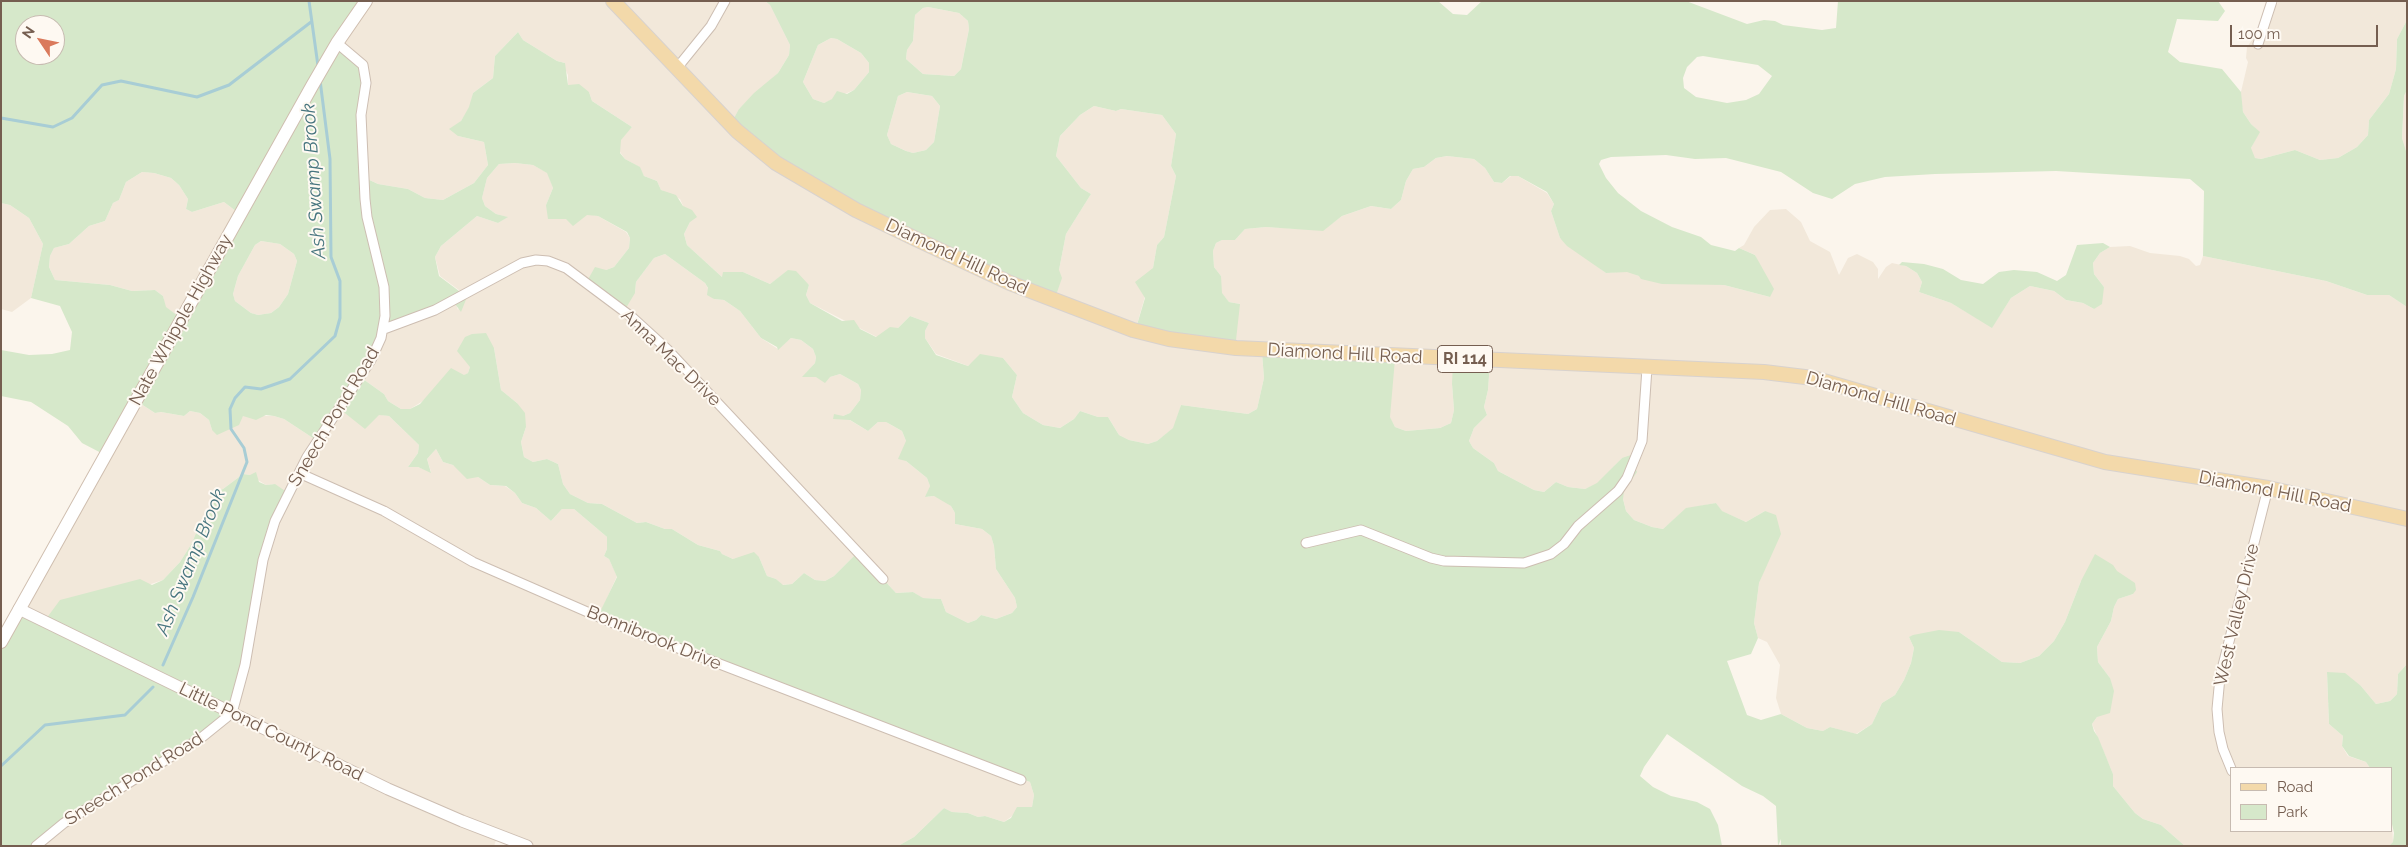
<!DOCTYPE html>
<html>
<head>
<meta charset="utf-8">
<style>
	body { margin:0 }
	#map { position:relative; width:2408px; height:847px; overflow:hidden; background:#fbf5ec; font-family:Raleway,sans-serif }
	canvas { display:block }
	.frame { position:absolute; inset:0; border:2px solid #755e50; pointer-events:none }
	.legend { position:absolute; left:2230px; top:767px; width:162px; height:65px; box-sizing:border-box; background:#fef9f2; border:1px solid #c7bbb1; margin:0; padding:6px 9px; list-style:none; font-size:15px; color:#755e50 }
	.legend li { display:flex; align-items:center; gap:10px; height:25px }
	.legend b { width:25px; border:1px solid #c7bbb1 }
	.north { position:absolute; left:15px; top:15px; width:50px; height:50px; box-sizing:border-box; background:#fef9f2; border:1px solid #c7bbb1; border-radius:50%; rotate:304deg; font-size:14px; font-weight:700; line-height:20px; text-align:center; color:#755e50 }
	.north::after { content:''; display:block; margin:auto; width:18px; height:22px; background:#da7a5c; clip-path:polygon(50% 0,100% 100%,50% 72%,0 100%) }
	.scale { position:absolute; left:2230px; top:25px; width:148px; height:22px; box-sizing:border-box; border:2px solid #755e50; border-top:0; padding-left:6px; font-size:15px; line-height:18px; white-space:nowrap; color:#755e50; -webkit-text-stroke:4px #fef9f2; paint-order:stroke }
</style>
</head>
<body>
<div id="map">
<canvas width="2408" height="847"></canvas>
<div class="frame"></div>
<ul class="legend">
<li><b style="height:6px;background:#f3d9aa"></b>Road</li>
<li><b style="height:14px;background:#d6e8ca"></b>Park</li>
</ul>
<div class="north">N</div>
<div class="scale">100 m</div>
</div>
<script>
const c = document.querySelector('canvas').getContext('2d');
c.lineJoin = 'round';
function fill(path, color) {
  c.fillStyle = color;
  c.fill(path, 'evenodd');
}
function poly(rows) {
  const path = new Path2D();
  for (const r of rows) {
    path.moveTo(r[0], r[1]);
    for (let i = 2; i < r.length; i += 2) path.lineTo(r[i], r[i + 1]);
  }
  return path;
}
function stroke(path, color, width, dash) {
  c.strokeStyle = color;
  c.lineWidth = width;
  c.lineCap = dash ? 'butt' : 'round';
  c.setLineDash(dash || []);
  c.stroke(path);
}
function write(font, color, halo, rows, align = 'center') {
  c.font = font + ' Raleway,sans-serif';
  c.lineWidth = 4;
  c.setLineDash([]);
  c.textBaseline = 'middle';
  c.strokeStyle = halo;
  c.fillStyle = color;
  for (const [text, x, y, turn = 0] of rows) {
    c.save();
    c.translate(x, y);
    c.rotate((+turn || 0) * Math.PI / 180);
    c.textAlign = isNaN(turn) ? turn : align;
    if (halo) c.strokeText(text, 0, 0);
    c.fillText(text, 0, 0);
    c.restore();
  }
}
fill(poly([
	[368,1,765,1,770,5,790,45,789,55,778,73,739,109,1059,270,1066,234,1091,194,1081,188,1056,156,1060,136,1080,115,1094,106,1116,111,1121,109,1162,115,1176,134,1171,166,1176,176,1164,237,1157,245,1153,268,1136,328,1240,304,1229,302,1221,293,1221,276,1214,267,1213,251,1216,243,1222,240,1235,240,1245,229,1266,227,1323,230,1342,216,1371,206,1391,209,1401,200,1406,181,1413,169,1424,167,1436,158,1447,156,1474,159,1485,168,1494,182,1502,183,1511,176,1518,176,1547,193,1554,204,1551,211,1560,238,1606,273,1627,271,1639,276,1724,285,1770,297,1755,255,1739,248,1744,245,1754,227,1770,210,1786,209,1801,222,1810,241,1830,252,1839,275,1848,258,1857,254,1873,262,1878,269,1878,279,1886,267,1892,263,1906,266,1917,273,1922,282,1919,292,1951,303,1992,327,2011,298,2030,286,2054,291,2066,300,2083,303,2094,309,2104,287,2094,274,2093,263,2100,253,2110,247,2130,246,2150,253,2180,256,2189,259,2196,266,2200,265,2203,256,2326,281,2367,295,2389,295,2407,307,2407,664,2398,674,2397,694,2390,701,2376,704,2361,686,2327,673,2329,724,2343,736,2342,746,2348,756,2366,762,2370,768,2232,768,2232,831,2392,831,2392,824,2393,842,2389,846,2185,846,2161,825,2143,819,2135,813,2113,786,2113,774,2092,724,2097,717,2110,678,2098,662,2097,647,2111,621,2114,607,2118,599,2133,594,2081,581,2065,622,2054,641,2039,656,2020,663,2002,662,1959,632,1909,637,1914,648,1911,663,1904,680,1895,695,1882,703,1872,724,1856,734,1830,727,1823,731,1807,728,1781,714,1776,698,1780,665,1767,642,1758,638,1754,623,1759,583,1768,560,1765,511,1746,522,1721,511,1716,503,1686,509,1663,529,1652,527,1634,520,1626,511,1623,499,1622,458,1597,484,1585,489,1568,487,1556,482,1544,492,1534,490,1498,471,1494,463,1473,448,1469,441,1474,428,1487,415,1484,407,1488,390,1490,362,1452,384,1454,410,1451,423,1440,428,1406,431,1395,427,1390,418,1262,353,1264,378,1257,409,1248,414,1181,405,1174,428,1157,441,1148,444,1129,440,1119,435,1108,417,1098,417,1080,411,1074,419,1060,428,1043,425,1023,413,1012,397,1017,375,1003,358,979,357,968,366,936,354,925,338,925,331,929,323,910,316,898,328,877,337,810,303,806,295,809,285,788,271,770,284,743,272,722,277,687,245,684,234,690,222,680,199,661,190,657,181,644,176,639,167,625,159,620,152,620,140,632,127,592,101,589,92,568,85,568,75,565,69,565,63,557,61,523,40,518,32,495,56,493,78,473,93,470,107,461,121,458,136,484,142,488,165,474,183,443,200,425,198,408,189,378,184,363,177,339,43],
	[2279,1,2407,1,2407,20,2397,39,2396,69,2389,94,2369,120,2368,135,2357,147,2338,158,2320,160,2295,150,2261,159,2255,158,2251,153,2251,148,2259,132,2251,124,2243,112,2240,96,2248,62,2246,58,2247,47],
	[928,7,959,13,968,21,969,29,961,69,954,76,923,74,906,59,907,50,913,41,915,15,923,8],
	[831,38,837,39,861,53,869,63,869,72,854,90,824,103,813,99,803,82,818,45],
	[2407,90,2407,154,2402,138,2404,96],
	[907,92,932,96,940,106,934,142,926,150,913,153,906,151,891,144,887,135,898,96],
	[515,163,533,165,548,173,553,188,546,205,598,216,626,232,630,238,629,248,614,267,606,270,635,293,636,282,654,258,665,254,705,283,714,299,724,300,740,311,761,338,778,349,791,338,801,340,813,349,816,357,815,363,803,377,830,377,840,374,858,384,861,390,860,400,850,413,843,416,868,431,878,422,886,422,902,431,906,441,906,461,927,478,930,486,926,497,934,496,941,498,951,506,955,513,955,524,982,529,991,536,994,546,996,569,1015,598,1017,607,1012,613,996,619,981,615,976,620,968,623,946,612,941,599,922,598,913,592,896,593,858,552,834,576,825,581,815,580,804,573,792,584,782,585,776,579,767,576,759,557,733,559,722,554,720,551,698,545,672,529,665,529,646,522,637,523,602,504,588,503,570,494,563,484,558,464,547,459,533,462,524,457,521,442,526,427,517,403,501,390,494,348,470,367,468,373,410,409,401,409,388,401,384,394,363,379,389,329,456,304,458,310,467,296,440,276,435,257,441,246,477,216,498,223,507,217,496,214,485,206,482,198,487,178,499,164],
	[142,172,154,173,171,178,179,185,188,199,186,209,192,212,224,202,241,215,182,319,165,307,163,296,155,290,132,291,110,285,55,280,49,267,50,256,54,248,69,244,89,226,105,221,113,203,119,200,126,182],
	[1,203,10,205,29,218,43,244,31,298,12,312,1,309],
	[261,241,280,244,294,254,297,261,288,294,279,307,271,313,258,315,251,313,235,301,233,294,238,276,255,245],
	[138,402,155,413,161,412,184,416,190,411,200,413,209,420,212,430,243,416,274,416,284,419,319,442,341,410,389,416,419,445,418,453,408,467,418,467,431,472,427,459,436,449,443,462,453,465,463,472,478,477,490,485,505,486,515,493,522,503,536,508,551,521,562,509,574,509,607,537,607,549,604,556,609,559,617,576,599,616,952,756,1030,782,1034,795,1032,807,1023,808,1004,822,985,816,978,817,968,813,952,812,944,808,914,837,898,846,528,846,498,835,494,846,34,846,275,484,266,485,250,475,243,474,223,489,213,492,211,507,198,528,192,543,180,562,163,580,46,619,25,610]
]), '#f2e8da');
fill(poly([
	[1,1,368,1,339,43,362,67,363,177,378,184,408,189,425,198,443,200,474,183,488,165,484,142,458,136,449,129,461,121,469,107,473,93,493,78,495,56,518,32,523,40,557,61,565,63,568,85,579,84,589,92,592,101,632,127,621,140,620,153,625,159,640,167,644,176,657,181,661,190,676,195,683,206,692,210,697,217,690,222,684,234,687,245,722,277,723,272,743,272,770,284,788,270,796,271,809,285,806,295,810,303,842,321,854,320,860,329,876,337,890,327,898,328,910,316,929,323,925,331,925,338,936,355,968,366,980,354,1003,358,1017,375,1012,397,1023,413,1043,425,1060,428,1074,419,1080,411,1098,417,1108,417,1119,435,1129,440,1148,444,1157,441,1173,428,1181,405,1248,414,1257,409,1264,378,1262,353,1395,359,1390,417,1395,427,1406,431,1440,428,1451,423,1454,410,1452,384,1453,361,1490,362,1488,390,1484,407,1487,415,1474,428,1469,441,1473,448,1494,463,1498,471,1534,490,1544,492,1556,482,1568,487,1585,489,1597,483,1622,458,1634,454,1633,462,1637,472,1624,491,1623,499,1626,511,1634,520,1652,527,1663,529,1686,508,1716,503,1722,511,1746,522,1765,511,1776,515,1781,534,1759,583,1754,623,1758,638,1751,654,1727,661,1747,715,1761,720,1781,714,1807,728,1823,731,1830,727,1857,734,1872,724,1882,703,1895,695,1904,680,1911,663,1914,648,1909,637,1913,635,1939,630,1959,632,2002,662,2020,663,2039,656,2054,641,2065,622,2081,581,2095,554,2113,565,2117,571,2135,583,2136,590,2133,594,2118,599,2114,607,2111,621,2097,647,2098,662,2110,678,2114,691,2110,713,2097,717,2092,724,2094,731,2098,737,2113,774,2113,786,2135,813,2143,819,2161,825,2185,846,1781,846,1781,839,1778,846,1776,806,1763,796,1742,786,1667,734,1644,767,1640,776,1653,787,1671,796,1697,802,1710,809,1718,825,1722,846,898,846,914,837,944,808,952,812,968,813,978,817,985,816,1004,822,1011,818,1017,807,1032,807,1034,795,1030,782,598,616,617,577,609,559,604,556,607,549,607,537,574,509,562,509,551,521,536,508,522,503,515,493,506,486,490,485,478,477,467,479,453,465,443,462,436,449,427,459,431,473,418,467,408,467,418,453,419,445,389,416,379,415,365,429,341,410,319,442,284,419,274,416,266,415,256,420,243,416,239,425,217,435,212,430,209,420,200,413,190,411,184,416,161,412,155,413,138,402,107,456,82,443,68,426,31,402,1,396,1,350,29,355,52,354,70,350,72,332,60,306,31,298,43,244,29,218,10,205,1,203],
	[25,25,55,25,55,55,25,55],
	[515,163,533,165,547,173,553,188,546,205,548,219,566,219,573,226,587,215,598,216,627,232,630,238,629,248,614,267,606,270,595,267,586,283,626,308,635,293,636,282,654,258,665,254,705,283,708,288,707,295,714,299,724,300,740,311,761,338,777,347,778,350,791,338,801,340,813,349,816,357,815,363,802,377,816,377,825,383,830,377,840,374,858,384,861,390,860,400,850,413,843,416,834,414,833,419,850,420,868,431,878,422,886,422,902,431,906,441,898,459,906,461,927,478,930,486,925,497,934,496,951,506,955,513,955,524,982,529,991,536,994,546,996,569,1015,598,1017,607,1012,613,996,619,981,615,976,620,968,623,946,612,941,599,923,598,913,592,896,593,858,552,834,576,825,581,815,580,804,573,792,584,783,585,776,579,767,576,759,557,754,552,733,559,722,554,720,551,698,545,672,529,665,529,646,522,637,523,602,504,588,503,570,494,563,484,558,464,547,459,533,462,524,457,521,442,526,427,525,413,517,403,501,390,494,348,486,333,472,334,465,337,457,351,470,367,468,373,464,375,451,368,420,404,410,409,401,409,388,401,384,394,363,379,389,329,455,304,461,312,467,297,439,276,435,257,441,246,477,216,498,223,508,217,496,214,485,206,482,198,487,178,499,164],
	[142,172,154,173,171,178,179,185,188,199,186,209,192,212,224,202,241,215,182,319,166,307,163,296,155,290,132,291,110,285,55,280,49,267,50,256,54,248,69,244,89,226,105,221,113,203,119,200,126,182],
	[261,241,280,244,294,254,297,261,288,294,279,307,271,313,258,315,251,313,235,301,233,294,238,276,255,245],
	[765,1,1438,1,1453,14,1467,15,1482,1,1686,1,1747,24,1764,20,1775,21,1783,25,1822,30,1836,28,1838,1,2218,1,2225,11,2218,21,2177,19,2168,52,2180,62,2222,69,2241,92,2243,112,2251,124,2260,132,2251,148,2255,158,2261,159,2295,150,2320,160,2338,158,2357,147,2368,135,2369,120,2389,94,2396,69,2397,39,2407,20,2407,90,2404,96,2402,138,2407,154,2407,307,2389,295,2367,295,2326,281,2203,256,2204,191,2190,179,2056,171,1935,174,1885,177,1855,184,1832,199,1813,193,1781,172,1726,158,1695,159,1666,155,1611,157,1601,160,1599,164,1606,178,1618,193,1641,211,1672,227,1701,237,1711,245,1735,251,1739,248,1755,255,1774,289,1770,297,1724,285,1662,284,1641,279,1639,276,1627,272,1606,273,1567,246,1560,238,1551,211,1554,204,1547,192,1518,176,1510,176,1502,183,1494,182,1485,168,1474,159,1447,156,1436,158,1424,167,1413,169,1406,181,1401,200,1391,209,1371,206,1342,216,1323,231,1266,227,1245,229,1235,240,1222,240,1216,243,1213,251,1214,267,1221,276,1222,293,1229,302,1240,304,1235,349,1136,328,1145,298,1135,282,1153,268,1157,245,1164,237,1176,176,1171,166,1176,134,1162,115,1121,109,1116,111,1094,106,1080,115,1060,136,1056,156,1081,188,1091,194,1066,234,1059,270,1062,278,1055,298,922,238,778,162,732,122,739,109,754,93,778,73,789,55,790,45,770,5],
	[928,7,959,13,968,21,969,29,961,69,954,76,923,74,906,59,907,50,913,41,915,15,923,8],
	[831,38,837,39,861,53,869,63,869,72,854,90,847,94,837,91,832,99,824,103,813,99,803,82,818,45],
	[1703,56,1758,65,1772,76,1759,94,1746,100,1727,103,1696,97,1684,88,1683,78,1687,67,1697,57],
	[907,92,932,96,940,106,934,142,926,150,913,153,906,151,891,144,887,135,898,96],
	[2103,243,2110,247,2100,253,2093,263,2094,274,2104,287,2102,304,2094,309,2083,303,2066,300,2054,291,2030,286,2011,298,1992,328,1951,303,1919,292,1922,282,1917,273,1906,266,1899,265,1902,262,1924,264,1943,269,1961,280,1983,284,1999,272,2014,270,2037,272,2057,281,2066,275,2077,245],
	[256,472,259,482,266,485,275,484,291,495,279,520,268,548,233,713,34,846,1,846,1,650,22,612,46,619,60,600,140,579,152,585,163,580,180,562,192,543,198,528,211,507,213,492,223,489,243,474,250,475],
	[2407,664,2407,846,2389,846,2393,842,2394,833,2392,824,2392,768,2370,768,2366,762,2349,756,2342,746,2343,736,2329,724,2327,672,2345,673,2361,686,2376,704,2390,701,2397,694,2398,674]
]), '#d6e8ca');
stroke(poly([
	[309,1,318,66],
	[1,118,53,127,72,118,102,85,121,81,197,97,229,85,311,22],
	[163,665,193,597,247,462,244,448,231,429,230,409,235,398,245,387,261,389,290,379,335,336,340,318,340,281,331,257,330,159,320,80],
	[1,766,45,725,125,715,153,687]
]), '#a8cdd5', 3);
const minor = poly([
	[2258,44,2272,1],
	[677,68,711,26,725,1],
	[384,329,435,310,522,263,536,260,548,261,566,268,633,318,667,349,883,579],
	[299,473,384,511,473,562,608,621,1021,780],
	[1306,543,1361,530,1431,558,1444,561,1524,563,1551,554,1564,544,1578,526,1618,491,1627,478,1642,441,1647,368],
	[2232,771,2223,749,2219,732,2217,709,2220,677,2268,488],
	[36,846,64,823,201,738,232,713,245,665,263,560,275,521,307,457,371,360,381,338,385,316,384,287,367,217,365,199,361,115,366,83,363,65,337,43]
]);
const tertiary = poly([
	[19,609,388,789,462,821,527,846]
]);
const secondary = poly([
	[1,642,312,86,337,43,366,1]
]);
const primary = poly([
	[613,1,737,131,776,163,856,210,916,239,1010,283,1133,330,1169,339,1236,348,1764,372,1813,378,2105,462,2268,488,2407,519]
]);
stroke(minor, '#cdbeb2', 11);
stroke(tertiary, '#cdbeb2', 13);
stroke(secondary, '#cfbeaf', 14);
stroke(primary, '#d8d2ce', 16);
stroke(minor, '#fff', 9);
stroke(tertiary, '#fff', 11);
stroke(secondary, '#fff', 12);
stroke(primary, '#f3d9aa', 14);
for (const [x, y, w] of [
	[1465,359,55]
]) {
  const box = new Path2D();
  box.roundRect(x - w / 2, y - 13.5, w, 27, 4);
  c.fillStyle = '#fef9f2';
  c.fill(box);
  stroke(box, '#755e50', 1);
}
write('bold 16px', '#755e50', null, [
	["RI 114",1465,359]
]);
write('18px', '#755e50', '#fef9f2', [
	["Diamond Hill Road",957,257,25],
	["Nate Whipple Highway",181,320,-61],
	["Diamond Hill Road",1345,354,3],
	["Anna Mac Drive",671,358,44],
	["Diamond Hill Road",1881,399,16],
	["Sneech Pond Road",334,417,-59],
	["Diamond Hill Road",2275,492,11],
	["West Valley Drive",2237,615,-77],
	["Bonnibrook Drive",654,638,22],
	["Little Pond County Road",271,732,26],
	["Sneech Pond Road",134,779,-32]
]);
write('italic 19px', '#47757f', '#fef9f2', [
	["Ash Swamp Brook",314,181,-94],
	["Ash Swamp Brook",191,562,-68]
]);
</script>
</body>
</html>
